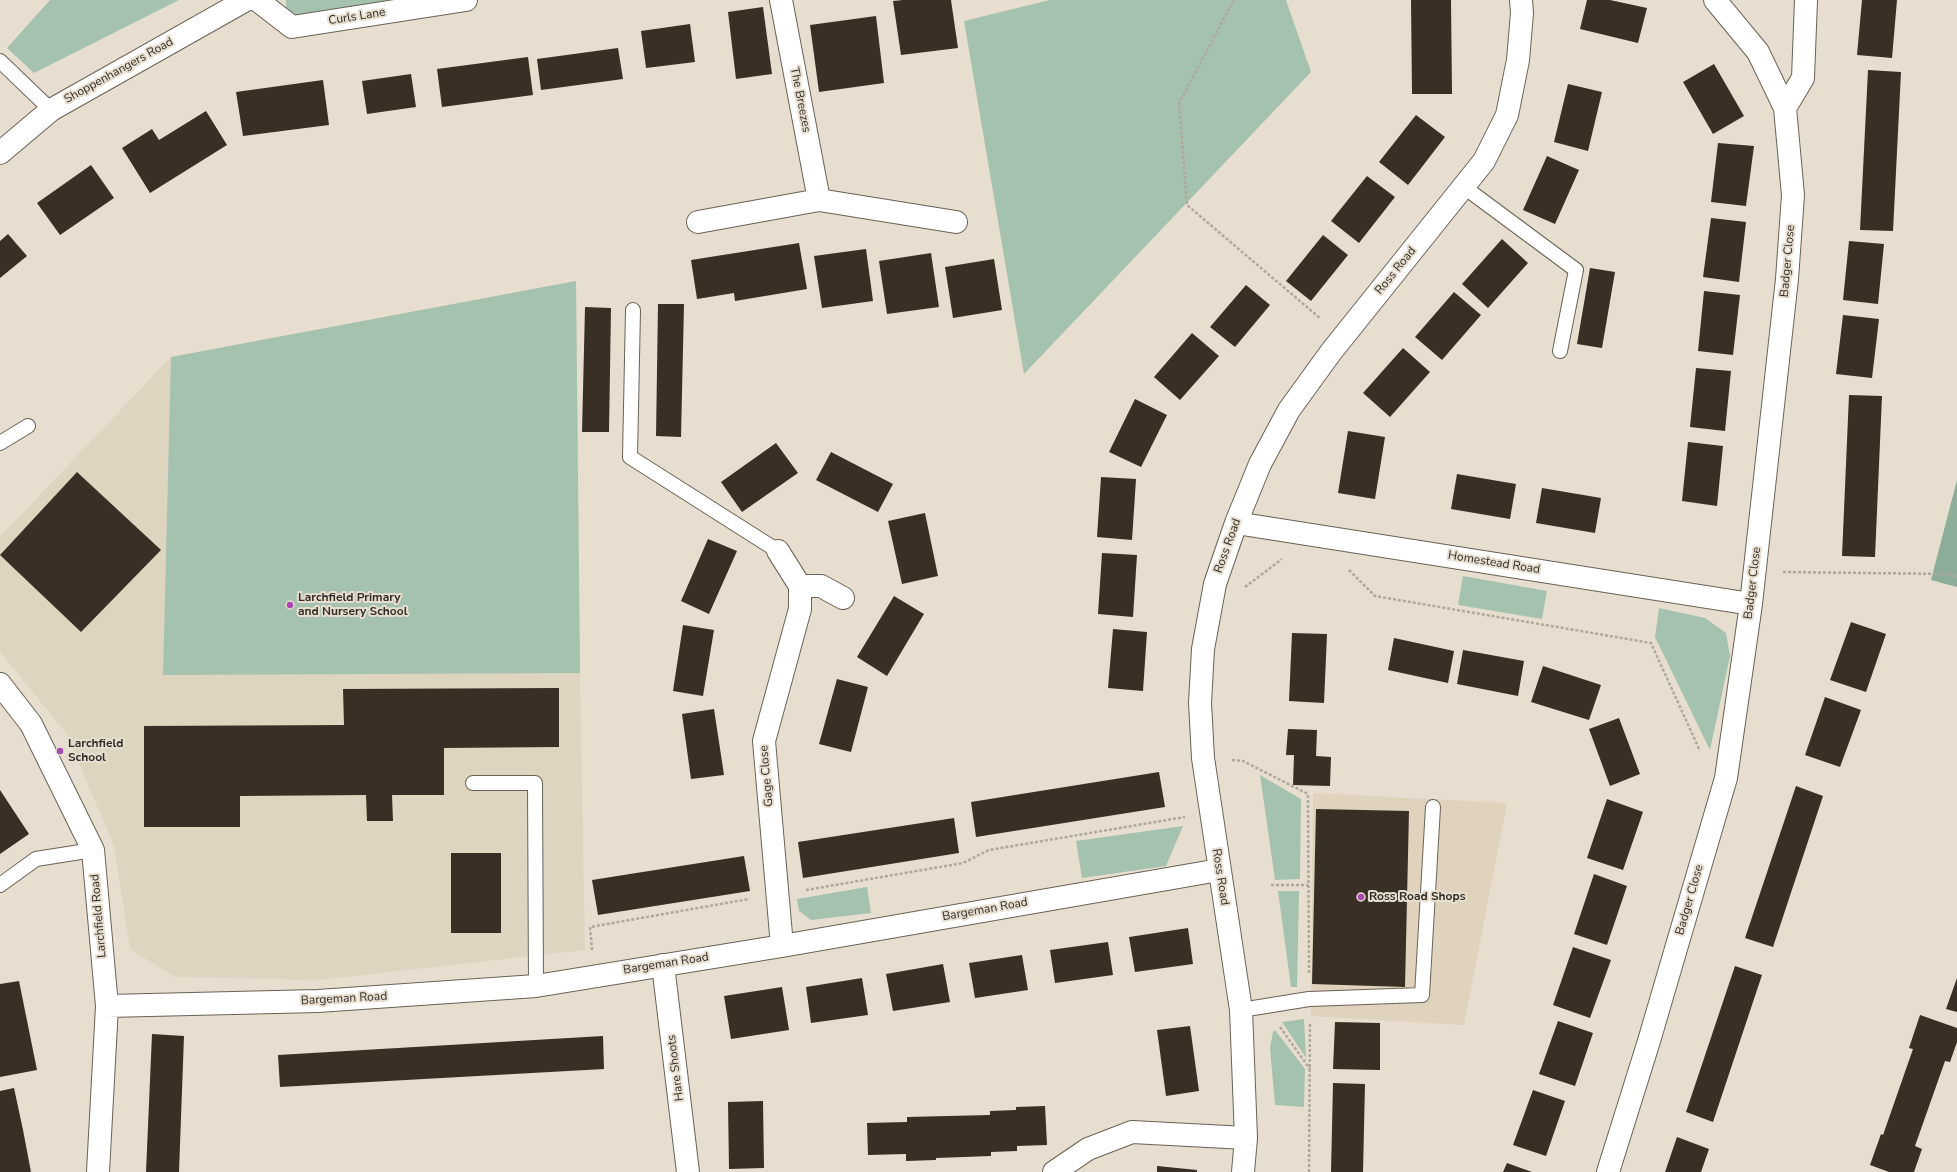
<!DOCTYPE html>
<html>
<head>
<meta charset="utf-8">
<style>
	body { margin:0 }
	canvas { display:block; background:#e7decf }
</style>
</head>
<body>
<canvas width="1957" height="1172"></canvas>
<script>
const c = document.querySelector('canvas').getContext('2d');
c.lineJoin = 'round';
function fill(path, color) {
  c.fillStyle = color;
  c.fill(path, 'evenodd');
}
function poly(rows) {
  const path = new Path2D();
  for (const r of rows) {
    path.moveTo(r[0], r[1]);
    for (let i = 2; i < r.length; i += 2) path.lineTo(r[i], r[i + 1]);
  }
  return path;
}
function stroke(path, color, width, dash) {
  c.strokeStyle = color;
  c.lineWidth = width;
  c.lineCap = dash ? 'butt' : 'round';
  c.setLineDash(dash || []);
  c.stroke(path);
}
function write(font, color, halo, rows, align = 'center') {
  c.font = font + ' "Nunito Sans",sans-serif';
  c.lineWidth = 4;
  c.setLineDash([]);
  c.textBaseline = 'middle';
  c.strokeStyle = halo;
  c.fillStyle = color;
  for (const [text, x, y, turn = 0] of rows) {
    c.save();
    c.translate(x, y);
    c.rotate((+turn || 0) * Math.PI / 180);
    c.textAlign = isNaN(turn) ? turn : align;
    if (halo) c.strokeText(text, 0, 0);
    c.fillText(text, 0, 0);
    c.restore();
  }
}
fill(poly([
	[1313,793,1507,803,1464,1025,1311,1016]
]), '#dfd3be');
fill(poly([
	[576,281,580,673,585,950,318,980,175,977,130,949,114,846,66,733,0,652,0,537,171,357]
]), '#ddd5bf');
fill(poly([
	[50,0,179,0,34,73,7,48],
	[286,0,403,0,293,16,286,10],
	[1050,0,1286,0,1311,72,1024,374,964,21],
	[576,281,580,673,163,675,171,357],
	[1463,576,1547,591,1542,619,1458,605],
	[1659,608,1705,618,1726,633,1730,656,1710,750,1655,637],
	[1260,775,1301,799,1300,879,1275,880],
	[1183,826,1166,866,1082,878,1076,841],
	[867,887,871,913,811,920,799,911,797,899],
	[1278,891,1299,891,1297,987,1291,987],
	[1304,1019,1306,1058,1282,1022],
	[1275,1030,1305,1069,1304,1107,1275,1105,1270,1048,1273,1032]
]), '#a4c2ae');
fill(poly([
	[1957,480,1957,587,1931,580]
]), '#8cad98');
fill(poly([
	[903,0,951,0,958,48,901,55,893,1],
	[1411,0,1451,0,1452,94,1412,94],
	[1587,0,1610,0,1647,8,1638,43,1580,29],
	[1862,0,1897,0,1892,58,1857,55],
	[763,7,772,74,736,79,728,12],
	[876,16,884,83,819,92,810,25],
	[690,24,695,62,646,68,641,31],
	[618,48,623,79,541,90,537,59],
	[528,57,533,95,442,107,437,69],
	[1714,64,1744,116,1713,134,1683,82],
	[1868,70,1901,72,1893,231,1860,230],
	[411,74,416,107,367,114,362,81],
	[323,80,329,125,243,136,236,92],
	[1568,84,1602,92,1588,151,1554,142],
	[206,111,227,145,150,193,122,148,152,129,159,140],
	[1416,115,1445,137,1408,185,1379,162],
	[1718,143,1754,146,1746,206,1711,202],
	[1547,156,1579,170,1555,224,1523,210],
	[91,165,114,198,60,235,37,203],
	[1367,176,1395,197,1359,243,1331,221],
	[1711,218,1746,222,1739,282,1703,277],
	[8,234,27,256,0,278,0,241],
	[1323,235,1348,255,1311,301,1286,281],
	[1502,239,1528,263,1488,308,1462,284],
	[1849,241,1884,244,1878,304,1843,300],
	[799,243,807,289,735,301,734,293,697,299,691,260],
	[866,249,873,301,822,308,814,256],
	[931,253,939,307,887,314,879,261],
	[994,259,1002,310,953,318,945,267],
	[1590,268,1615,272,1602,348,1577,344],
	[1246,285,1270,305,1235,347,1210,327],
	[1704,291,1740,295,1733,355,1698,351],
	[1454,292,1481,315,1442,360,1415,337],
	[658,304,684,304,681,437,656,436],
	[585,307,611,308,609,432,582,432],
	[1843,315,1879,319,1872,378,1836,374],
	[1192,333,1219,356,1180,400,1154,377],
	[1403,348,1430,372,1390,417,1363,393],
	[1696,368,1731,371,1725,431,1690,427],
	[1849,395,1882,396,1875,557,1842,556],
	[1135,399,1167,415,1141,467,1109,452],
	[1348,431,1385,437,1375,499,1338,493],
	[1688,442,1723,446,1717,506,1682,501],
	[776,443,798,473,742,512,721,482],
	[831,452,893,484,878,512,816,480],
	[77,472,161,550,81,632,0,555],
	[1457,474,1516,484,1510,519,1451,509],
	[1101,477,1136,479,1132,540,1097,537],
	[1542,488,1601,498,1595,533,1536,523],
	[925,513,938,576,902,584,888,521],
	[708,539,737,551,709,614,681,601],
	[1102,553,1137,555,1133,617,1098,614],
	[894,596,924,614,887,676,857,657],
	[1851,622,1886,634,1866,692,1830,680],
	[683,625,714,630,703,696,673,691],
	[1113,629,1147,632,1143,691,1108,688],
	[1292,633,1327,634,1324,703,1289,701],
	[1394,638,1454,651,1448,683,1388,670],
	[1463,650,1524,661,1518,696,1457,684],
	[1543,666,1601,685,1589,720,1531,702],
	[837,679,868,687,851,752,819,744],
	[559,688,559,747,444,748,444,795,392,795,393,821,367,821,366,795,240,796,240,827,144,827,144,726,344,725,343,689],
	[1825,697,1861,710,1840,767,1805,755],
	[714,709,724,775,691,779,682,714],
	[1619,718,1640,774,1610,786,1589,729],
	[1288,729,1317,730,1316,756,1331,757,1330,786,1293,785,1294,755,1286,755],
	[1159,772,1165,807,976,837,971,802],
	[1796,786,1823,796,1773,947,1745,938],
	[0,790,29,834,0,854],
	[1607,799,1643,812,1623,870,1587,858],
	[1316,809,1409,811,1405,987,1312,984],
	[954,818,959,853,803,878,798,842],
	[451,853,501,853,501,933,451,933],
	[744,856,750,891,598,915,592,880],
	[1594,874,1627,886,1607,945,1574,934],
	[1188,928,1193,964,1135,972,1129,937],
	[1108,942,1113,975,1055,983,1050,950],
	[1573,947,1611,960,1590,1018,1553,1005],
	[1022,955,1028,990,975,998,969,963],
	[943,964,950,1002,893,1011,886,974],
	[1735,966,1762,975,1713,1122,1686,1112],
	[862,978,868,1015,811,1023,806,987],
	[1957,978,1957,1012,1946,1009],
	[19,981,37,1070,0,1077,0,984],
	[782,987,789,1030,731,1039,724,996],
	[1920,1015,1957,1028,1957,1042,1950,1062,1945,1061,1915,1146,1922,1149,1914,1172,1889,1172,1870,1165,1881,1134,1883,1135,1913,1049,1909,1048],
	[1558,1021,1593,1033,1575,1086,1539,1074],
	[1335,1022,1380,1023,1380,1070,1333,1069],
	[1190,1026,1199,1091,1166,1096,1157,1030],
	[152,1034,184,1036,179,1172,146,1172],
	[603,1036,604,1069,280,1087,278,1055],
	[1333,1083,1365,1084,1363,1172,1331,1172],
	[14,1088,23,1130,31,1172,0,1172,0,1091],
	[1533,1090,1565,1101,1546,1156,1513,1145],
	[763,1101,764,1168,729,1169,728,1102],
	[1045,1106,1047,1145,1017,1146,1017,1151,991,1152,991,1156,936,1158,936,1160,906,1161,906,1154,868,1155,867,1123,907,1122,907,1117,990,1115,990,1111,1016,1110,1016,1107],
	[1677,1137,1709,1149,1701,1172,1665,1172],
	[1507,1163,1532,1172,1503,1172],
	[1157,1166,1197,1170,1197,1172,1157,1172]
]), '#392f25');
const service = poly([
	[0,61,51,110],
	[1464,187,1576,270,1560,351],
	[633,310,630,457,778,551],
	[0,443,28,426],
	[473,783,535,783,536,986],
	[0,885,36,859,93,850],
	[1241,1010,1309,999,1422,995,1433,807]
]);
const minor = poly([
	[257,0,292,27,466,0],
	[781,0,819,200],
	[1785,108,1803,78,1806,0],
	[698,222,819,200,956,222],
	[1236,523,1751,604],
	[778,551,800,586,800,609,764,741,782,946],
	[800,586,821,586,843,598],
	[0,684,31,724,93,850,107,1006,98,1172],
	[663,965,688,1172],
	[107,1006,318,1001,536,986,782,946,1219,870],
	[1054,1172,1088,1149,1132,1132,1246,1138],
	[1243,1172,1246,1138,1241,1010,1203,758,1200,703,1203,649,1215,584,1236,523,1260,464,1289,410,1331,352,1484,161,1507,115,1518,60,1522,13,1521,0],
	[1608,1172,1649,1041,1726,778,1751,604,1787,279,1793,195,1785,108,1758,52,1715,0]
]);
const tertiary = poly([
	[0,153,51,110,246,0]
]);
stroke(service, '#6a6255', 16);
stroke(minor, '#6a6255', 24);
stroke(tertiary, '#6a6255', 24);
stroke(poly([
	[1234,0,1179,103,1187,205,1321,319],
	[1349,570,1375,596,1651,643,1700,751],
	[1783,572,1948,574,1957,577],
	[1245,587,1282,559],
	[1232,760,1243,761,1308,794,1309,974],
	[1271,885,1308,885],
	[806,890,963,863,989,850,1185,817],
	[592,950,590,927,749,899],
	[1280,1027,1310,1069],
	[1309,1172,1310,1023]
]), '#afa89b', 2.5, [3, 2]);
stroke(service, '#fff', 14);
stroke(minor, '#fff', 22);
stroke(tertiary, '#fff', 22);
for (const [x, y, r, color] of [
	[290,605,4,"#a849b2"],
	[60,751,4,"#a849b2"],
	[1361,897,4,"#a849b2"]
]) {
  const dot = new Path2D();
  dot.arc(x, y, r, 0, 2 * Math.PI);
  c.fillStyle = color;
  c.fill(dot);
  stroke(dot, '#e7decf', 1.5);
}
write('12px', '#312d27', '#e7decf', [
	["Curls Lane",357,17,-9],
	["Shoppenhangers Road",119,71,-29],
	["The Breezes",800,100,79],
	["Badger Close",1788,261,-85],
	["Ross Road",1396,271,-51],
	["Ross Road",1228,546,-70],
	["Homestead Road",1494,563,9],
	["Badger Close",1753,583,-83],
	["Gage Close",767,776,-95],
	["Ross Road",1220,877,81],
	["Badger Close",1690,900,-74],
	["Bargeman Road",985,910,-10],
	["Larchfield Road",99,916,-95],
	["Bargeman Road",666,964,-9],
	["Bargeman Road",344,999,-3],
	["Hare Shoots",676,1068,-97]
]);
write('bold 12px', '#312d27', '#e7decf', [
	["Larchfield Primary",298,598],
	["and Nursery School",298,612],
	["Larchfield",68,744],
	["School",68,758],
	["Ross Road Shops",1369,897]
], 'left');
</script>
</body>
</html>
